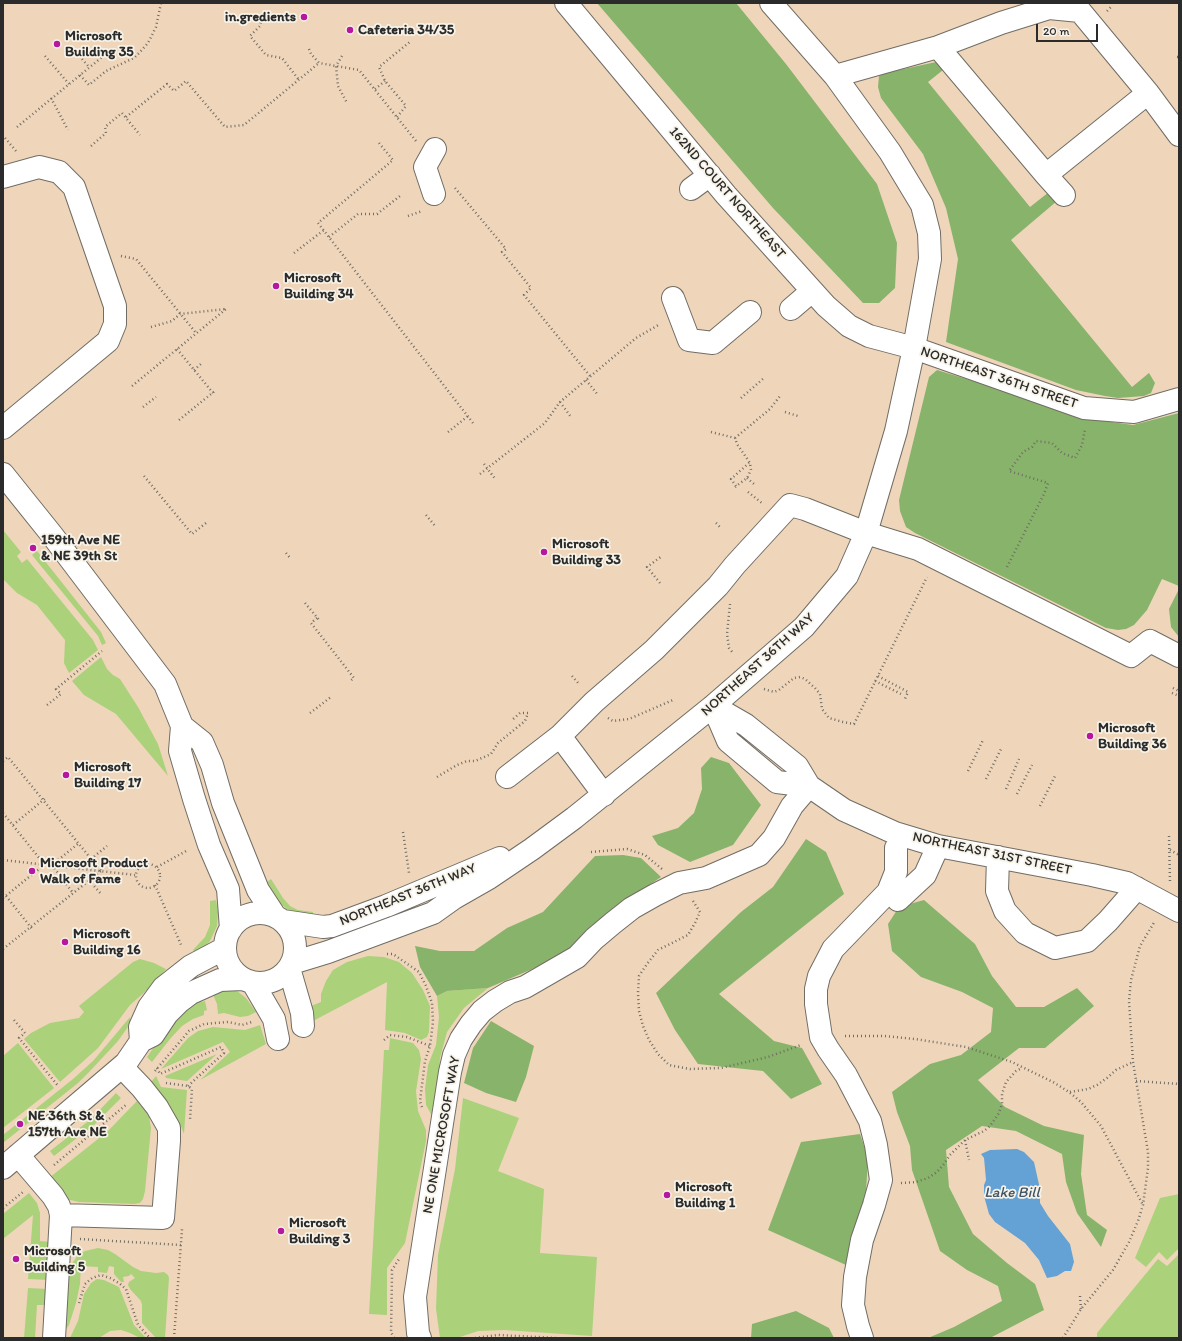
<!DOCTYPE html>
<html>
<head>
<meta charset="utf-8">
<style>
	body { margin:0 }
	#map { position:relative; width:1182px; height:1341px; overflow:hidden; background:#f3e7d0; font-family:Itim,sans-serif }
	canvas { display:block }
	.frame { position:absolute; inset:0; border:4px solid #2b2b2b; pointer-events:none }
	.scale { position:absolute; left:1036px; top:24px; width:62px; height:18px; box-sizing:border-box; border:2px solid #2b2b2b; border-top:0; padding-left:5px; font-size:12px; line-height:14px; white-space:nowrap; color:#2b2b2b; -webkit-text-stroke:3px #f7f3e8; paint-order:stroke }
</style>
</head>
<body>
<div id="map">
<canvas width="1182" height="1341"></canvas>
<div class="frame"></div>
<div class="scale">20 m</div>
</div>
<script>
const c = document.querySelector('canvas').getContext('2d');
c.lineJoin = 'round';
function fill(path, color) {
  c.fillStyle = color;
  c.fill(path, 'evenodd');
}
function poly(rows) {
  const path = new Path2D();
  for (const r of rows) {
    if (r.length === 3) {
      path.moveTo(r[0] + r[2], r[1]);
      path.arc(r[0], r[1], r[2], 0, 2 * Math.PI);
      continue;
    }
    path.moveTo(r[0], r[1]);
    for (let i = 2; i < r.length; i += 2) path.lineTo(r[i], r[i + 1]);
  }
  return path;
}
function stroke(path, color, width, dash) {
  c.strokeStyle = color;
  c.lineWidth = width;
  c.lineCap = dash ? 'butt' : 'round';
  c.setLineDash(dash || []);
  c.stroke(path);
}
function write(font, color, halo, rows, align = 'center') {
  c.font = font + ' Itim,sans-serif';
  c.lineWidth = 3.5;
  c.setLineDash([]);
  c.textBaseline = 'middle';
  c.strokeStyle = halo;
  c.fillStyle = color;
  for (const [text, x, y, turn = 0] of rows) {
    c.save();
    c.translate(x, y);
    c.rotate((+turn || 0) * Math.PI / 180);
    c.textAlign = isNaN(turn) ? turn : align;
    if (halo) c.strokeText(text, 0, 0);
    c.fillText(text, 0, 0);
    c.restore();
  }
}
fill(poly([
	[3,3,1179,3,1179,1338,3,1338]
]), '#efd6bb');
fill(poly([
	[3,530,21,552,17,556,22,563,27,559,93,640,98,650,69,673,64,663,65,640,37,605,17,593,3,579],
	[37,551,101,632,106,643,102,645,98,636,32,555],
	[101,657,107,669,113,675,120,679,138,707,158,744,168,776,116,714,84,695,72,681],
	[271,879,283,898,290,906,298,910,313,912,313,917,295,914,287,909,281,904,267,882],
	[216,900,218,912,217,926,210,941,197,955,193,950,205,937,210,925,210,901],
	[368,956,384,957,399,962,412,973,423,990,430,1006,429,1032,427,1037,421,1040,405,1033,385,1030,387,982,313,1021,311,1006,321,1002,321,994,326,981,333,970,347,962],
	[140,959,154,963,166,969,147,990,130,1005,98,1048,60,1082,24,1039,31,1033,50,1023,79,1018,84,1012,79,1006,133,962],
	[488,988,464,1008,447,1032,440,1058,436,1123,426,1105,425,1089,428,1065,436,1045,439,1017,437,996,447,991],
	[225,989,237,991,246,998,256,1012,248,1016,240,1017,224,1013,218,1014,217,1004,214,997,214,990],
	[200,997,202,1002,205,1001,207,1010,204,1011,204,1015,193,1019,182,1026,170,1039,152,1062,147,1057,178,1013],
	[130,1017,130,1024,118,1041,91,1070,78,1083,3,1143,3,1135,73,1079,93,1061,115,1035],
	[260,1025,266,1044,200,1080,230,1052,223,1042,161,1069,188,1038,198,1031,213,1027,245,1030],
	[390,1038,413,1043,419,1050,421,1059,416,1091,418,1111,426,1130,426,1141,405,1243,387,1268,387,1315,369,1314,384,1050,389,1050],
	[18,1043,54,1088,3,1128,3,1056],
	[217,1054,187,1081,166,1078,165,1076],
	[156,1076,161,1087,187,1090,184,1134,180,1124,148,1086],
	[116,1093,121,1098,95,1124,54,1156,50,1151,91,1119],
	[463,1098,519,1118,498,1171,544,1189,540,1253,597,1257,592,1336,504,1330,478,1331,457,1338,440,1338,436,1309,438,1255,455,1169],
	[137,1101,149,1116,151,1128,145,1191,143,1199,140,1203,134,1204,79,1202,66,1199,49,1178,108,1131],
	[29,1193,37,1203,40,1213,40,1241,51,1242,49,1280,28,1279,33,1215,3,1239,3,1214],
	[1179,1194,1179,1248,1167,1260,1159,1252,1146,1267,1135,1258,1160,1198],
	[98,1248,108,1250,115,1254,133,1267,141,1271,156,1273,164,1272,168,1275,169,1278,165,1338,156,1338,142,1323,142,1305,141,1301,130,1289,128,1285,129,1282,135,1278,131,1274,129,1276,123,1277,124,1282,121,1282,114,1274,114,1267,109,1266,107,1273,98,1272,98,1267,81,1266,80,1284,76,1303,69,1325,64,1332,69,1268,78,1255,85,1251],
	[1179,1254,1179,1338,1097,1338,1097,1333,1158,1259,1167,1266],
	[97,1279,104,1280,119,1287,134,1325,146,1338,140,1338,130,1333,121,1330,110,1331,99,1338,70,1338,78,1321,84,1294,91,1283],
	[28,1288,48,1289,47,1305,37,1305,35,1338,24,1338]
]), '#abd17b');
fill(poly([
	[597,3,736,3,786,64,877,184,897,243,895,288,879,303,863,303,773,208],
	[936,62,943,70,928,82,1030,207,1049,192,1057,201,1011,240,1132,387,1149,373,1155,383,1151,393,1144,396,1118,398,1105,396,1076,390,946,342,958,259,946,208,923,154,881,98,878,87,879,76,885,73],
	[937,370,1006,391,1076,417,1133,425,1179,413,1179,586,1162,579,1147,610,1134,625,1126,629,1118,630,1106,628,915,533,906,527,900,511,899,500,929,377],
	[1179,589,1179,637,1171,627,1169,609],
	[711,757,729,763,761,805,733,845,690,862,658,845,652,836,678,828,694,813,702,789,701,768],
	[806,839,826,852,844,894,719,994,774,1041,802,1048,822,1084,791,1099,763,1071,698,1064,675,1030,656,993,741,912,773,887],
	[623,855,641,858,661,877,609,913,571,949,530,970,488,988,447,991,437,996,420,967,415,946,440,951,474,951,507,928,543,912,595,856],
	[924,900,975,944,992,976,1016,1007,1044,1007,1077,988,1094,1006,1045,1048,1019,1048,978,1080,1005,1107,1044,1126,1084,1135,1081,1174,1087,1215,1107,1230,1101,1247,1077,1213,1066,1182,1062,1154,1016,1131,982,1126,946,1150,949,1187,973,1234,1007,1263,1035,1284,1044,1310,990,1338,928,1338,954,1327,1002,1301,998,1286,967,1270,940,1251,912,1170,910,1146,897,1112,892,1092,930,1064,961,1055,991,1032,993,1008,962,992,921,977,892,951,888,924,899,907],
	[491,1021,534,1046,526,1077,516,1102,486,1093,464,1083,473,1048],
	[860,1134,868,1158,866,1192,846,1265,768,1230,801,1142],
	[796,1311,829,1328,834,1338,751,1338,752,1324]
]), '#88b36b');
fill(poly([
	[1017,1149,1024,1152,1034,1162,1040,1189,1040,1203,1048,1216,1070,1244,1074,1262,1071,1271,1065,1271,1057,1276,1047,1278,1039,1260,1025,1243,995,1222,989,1214,984,1196,984,1185,986,1180,984,1158,981,1154,990,1150]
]), '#64a1d5');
const minor = poly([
	[566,3,726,195,826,306,849,326,869,336,914,348,1084,408,1134,412,1179,399],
	[938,47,1046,175,1148,93],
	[835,76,938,47,1001,23,1049,8,1080,11,1148,93,1179,135],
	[1046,175,1064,195],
	[3,177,39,167,59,172,74,187,115,306,115,324,108,341,3,428],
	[691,189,710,175],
	[434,194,425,167,435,149],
	[673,298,689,340,713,343,750,312],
	[791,309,812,291],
	[3,474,52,535,165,684,182,726,180,751,194,799,209,845,228,889,231,929],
	[713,706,746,725,797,766,809,786,844,810,895,833,938,846,1092,875,1127,883,1179,911],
	[713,706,728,741,777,782,809,786],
	[182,726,202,742,212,765,223,803,258,890,275,916],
	[560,736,604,795],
	[507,777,560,736,594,702,654,650,718,586,735,565,790,505,805,509,866,533,918,549,1131,656,1150,641,1179,656],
	[998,857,997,891,1005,911,1025,933,1055,948,1087,941,1108,921,1137,888],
	[898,900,925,875,938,846],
	[260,948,35],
	[283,921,323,927,332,926,386,906,500,858],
	[292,963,328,952,433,913,454,898,489,878,532,849,574,818,713,706,804,627,847,576,866,533,896,431,914,348,930,259,929,233,922,205,890,152,835,76,771,3],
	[289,968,302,1013,303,1026],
	[253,983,274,1019,278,1039],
	[141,1041,140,1027,149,1007,163,988,191,966,225,948],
	[18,1155,53,1196,59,1206,61,1215,163,1218,169,1141,169,1128,157,1107,142,1088,122,1067],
	[3,1168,126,1063,141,1041,153,1035,167,1014,179,1002,191,993,220,980,242,979],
	[54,1338,61,1215],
	[420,1338,418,1333,415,1297,450,1072,454,1055,461,1039,471,1024,482,1011,495,1001,510,992,525,987,577,957,594,939,613,923,632,908,655,895,679,883,706,878,759,855,774,838,792,806,809,786],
	[862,1338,858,1326,853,1305,855,1277,862,1240,874,1205,881,1180,876,1145,870,1121,846,1075,828,1049,821,1037,816,1004,816,989,819,976,833,949,888,892,896,872,896,848]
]);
stroke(minor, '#716d65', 24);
stroke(poly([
	[1107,11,1111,7],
	[266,12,262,17,260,26,250,36,266,55,282,58,299,80],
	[309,49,311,54,319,63,359,70,416,141],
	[45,56,69,84],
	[342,56,336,66,338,86,347,103],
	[1177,57,1179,57],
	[82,59,89,67],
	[80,75,89,85,106,71,134,58,140,52,148,43,156,27,161,3],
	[375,89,385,81],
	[51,98,68,130],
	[126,117,167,84,174,91,186,81,225,127,244,125,319,63],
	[397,117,406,106,385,81,379,67,411,41],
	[17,127,107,53],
	[5,138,16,151],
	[379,143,393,160,318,223,473,423],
	[91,146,106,133,105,127,122,113,140,135],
	[455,188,506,249,502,252,531,288,524,295,590,376],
	[408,216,422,211],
	[329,237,358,214,377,214,400,196],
	[294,253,324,230],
	[121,256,136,259,196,333],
	[151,327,172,321,180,314,226,309],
	[177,349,213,393],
	[194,370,202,363],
	[586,380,598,395],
	[132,386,226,309],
	[741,398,764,378],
	[560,402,571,417],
	[143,407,156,397],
	[785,412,798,416],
	[179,420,216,390],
	[448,432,468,416],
	[711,432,735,438],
	[735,438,770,409,780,396],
	[484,464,496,480],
	[480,474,545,423,560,402,586,380,636,338,660,324],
	[144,476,192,534,206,523],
	[747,478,754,484],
	[736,486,731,479,749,463],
	[735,487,747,478,751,470,750,463,737,444,735,438],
	[748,492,763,504],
	[426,515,436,527],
	[716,523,720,527],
	[286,553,291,559],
	[1007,567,1044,494,1048,483,1009,471,1023,452,1032,447,1036,441,1052,443,1062,453,1075,458,1082,445,1085,429],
	[660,583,647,567,662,556],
	[305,603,320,621],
	[730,604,727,634,729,648,733,653],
	[317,618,311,623,354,678,350,681],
	[572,676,579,684],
	[878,676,908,692,904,701],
	[875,681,901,694],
	[1173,688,1179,691],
	[764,689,774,692,779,690,794,678,800,677,805,679,815,688,820,694,822,709,829,718,843,722,854,724,927,577],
	[1172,693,1179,696],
	[47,705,61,694,56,689,102,651],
	[310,713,331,697],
	[608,718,613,721,629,719,673,700],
	[3,761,8,757,101,871],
	[968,771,983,740],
	[437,777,457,765,467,761,475,761,491,754,498,743,525,721,528,713,520,713,512,720],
	[986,779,1001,749],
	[1006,789,1019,759],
	[1017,794,1032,765],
	[1040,806,1055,776],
	[3,813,44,864],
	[13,825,47,797],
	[403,832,409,873],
	[1169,836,1170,882],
	[1170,850,1179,855],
	[591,852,627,849,645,855,662,869],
	[91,859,107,846],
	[3,860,135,875],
	[148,876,12],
	[52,865,73,893],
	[52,865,79,843],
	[157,867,188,850],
	[89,880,101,894],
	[155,885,182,947],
	[6,896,33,930],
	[3,898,44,865],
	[693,901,700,912,695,923,688,935,658,950,647,964,639,976,638,993,639,1011,643,1026,649,1040,658,1054,669,1065,690,1069,721,1068,768,1057,801,1045],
	[3,949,101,871],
	[387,954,393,954,419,972,426,986,432,1003,433,1022,430,1046,425,1061,420,1101,422,1107],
	[14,1020,25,1033,19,1038,59,1087],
	[845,1036,884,1036,915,1039,966,1047,1012,1062,1053,1082,1069,1092,1081,1102,1101,1126,1143,1205],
	[384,1040,390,1035,407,1037,430,1046],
	[157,1068,160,1074,221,1047,224,1053,188,1086],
	[155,1071,189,1031,204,1024,228,1022,242,1025,252,1022],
	[1136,1081,1179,1084],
	[166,1083,188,1086,192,1089,190,1120],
	[1070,1092,1088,1089,1097,1085,1107,1078,1116,1070,1133,1062],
	[965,1140,969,1160],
	[54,1165,127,1104],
	[901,1183,916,1182,928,1178,937,1172,944,1164,950,1155,965,1140,984,1131,990,1126,999,1113,1002,1104,1002,1094,1006,1082,1016,1071,1022,1068],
	[3,1208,23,1192],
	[80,1239,181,1245],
	[1080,1296,1081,1309],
	[79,1303,85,1284,92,1278,101,1275,110,1278,119,1283,126,1289,138,1325,150,1338],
	[174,1338,182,1229],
	[394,1338,391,1332,392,1276,392,1270,399,1259],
	[475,1338,498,1335,557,1338],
	[1063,1338,1081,1309,1113,1270,1129,1242,1138,1221,1143,1205,1148,1168,1148,1152,1133,1062,1129,1001,1131,980,1140,946,1155,921]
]), '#716d65', 2.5, [1, 3]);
stroke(minor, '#fff', 22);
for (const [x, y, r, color] of [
	[304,17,4,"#b5179e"],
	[350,30,4,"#b5179e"],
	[57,44,4,"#b5179e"],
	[276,286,4,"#b5179e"],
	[33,548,4,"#b5179e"],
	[544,552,4,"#b5179e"],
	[1090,736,4,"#b5179e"],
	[66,775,4,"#b5179e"],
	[32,871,4,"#b5179e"],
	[65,942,4,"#b5179e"],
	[20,1124,4,"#b5179e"],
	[667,1195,4,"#b5179e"],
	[281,1231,4,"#b5179e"],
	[16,1259,4,"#b5179e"]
]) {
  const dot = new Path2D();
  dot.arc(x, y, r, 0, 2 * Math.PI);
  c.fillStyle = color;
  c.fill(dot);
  stroke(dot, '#f7f3e8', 1.5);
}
write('bold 14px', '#2b2b2b', '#f7f3e8', [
	["in.gredients",296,17,"right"],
	["Cafeteria 34/35",358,30],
	["Microsoft",65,36],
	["Building 35",65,52],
	["Microsoft",284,278],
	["Building 34",284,294],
	["159th Ave NE",41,540],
	["& NE 39th St",41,556],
	["Microsoft",552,544],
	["Building 33",552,560],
	["Microsoft",1098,728],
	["Building 36",1098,744],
	["Microsoft",74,767],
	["Building 17",74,783],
	["Microsoft Product",40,863],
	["Walk of Fame",40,879],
	["Microsoft",73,934],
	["Building 16",73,950],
	["NE 36th St &",28,1116],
	["157th Ave NE",28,1132],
	["Microsoft",675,1187],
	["Building 1",675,1203],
	["Microsoft",289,1223],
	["Building 3",289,1239],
	["Microsoft",24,1251],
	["Building 5",24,1267]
], 'left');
write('14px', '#2b2b2b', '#f7f3e8', [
	["162ND COURT NORTHEAST",727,193,49],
	["NORTHEAST 36TH STREET",999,378,19],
	["NORTHEAST 36TH WAY",758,665,-42],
	["NORTHEAST 31ST STREET",992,854,12],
	["NORTHEAST 36TH WAY",408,895,-22],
	["NE ONE MICROSOFT WAY",442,1135,-80]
]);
write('italic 15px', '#3f5466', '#f7f3e8', [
	["Lake Bill",1012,1193]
]);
</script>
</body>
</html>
